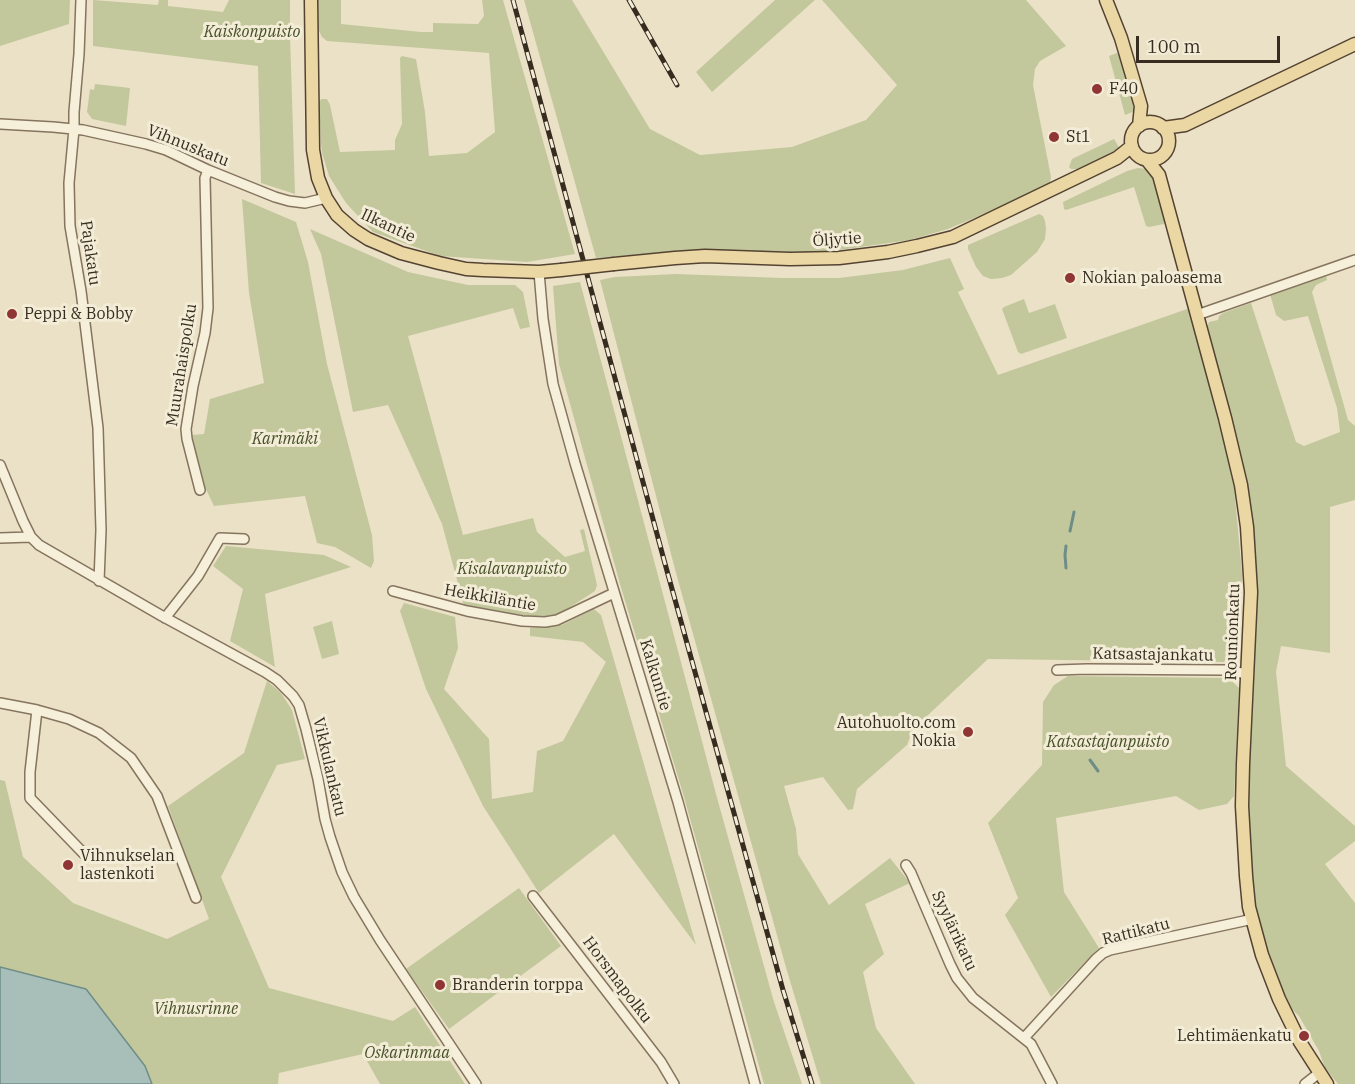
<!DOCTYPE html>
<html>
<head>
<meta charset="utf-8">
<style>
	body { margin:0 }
	#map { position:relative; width:1355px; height:1084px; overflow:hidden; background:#ebe1c7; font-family:"IBM Plex Serif",serif }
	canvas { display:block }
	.scale { position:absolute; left:1136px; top:36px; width:144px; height:27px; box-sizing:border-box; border:3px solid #372c20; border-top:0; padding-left:8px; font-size:18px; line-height:21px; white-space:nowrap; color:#372c20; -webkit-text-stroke:4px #f3ecd6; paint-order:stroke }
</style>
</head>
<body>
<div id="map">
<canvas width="1355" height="1084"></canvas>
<div class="scale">100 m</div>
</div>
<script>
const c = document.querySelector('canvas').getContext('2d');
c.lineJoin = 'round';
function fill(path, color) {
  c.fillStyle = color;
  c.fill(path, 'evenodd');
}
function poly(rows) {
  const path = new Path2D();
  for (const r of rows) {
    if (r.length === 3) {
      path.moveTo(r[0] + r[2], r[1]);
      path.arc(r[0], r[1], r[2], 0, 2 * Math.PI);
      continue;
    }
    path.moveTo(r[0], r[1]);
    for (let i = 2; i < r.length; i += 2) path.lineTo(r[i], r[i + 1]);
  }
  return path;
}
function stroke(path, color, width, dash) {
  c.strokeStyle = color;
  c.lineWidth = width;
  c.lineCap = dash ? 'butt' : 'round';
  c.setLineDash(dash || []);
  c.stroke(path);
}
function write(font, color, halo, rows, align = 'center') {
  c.font = font + ' "IBM Plex Serif",serif';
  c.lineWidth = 6;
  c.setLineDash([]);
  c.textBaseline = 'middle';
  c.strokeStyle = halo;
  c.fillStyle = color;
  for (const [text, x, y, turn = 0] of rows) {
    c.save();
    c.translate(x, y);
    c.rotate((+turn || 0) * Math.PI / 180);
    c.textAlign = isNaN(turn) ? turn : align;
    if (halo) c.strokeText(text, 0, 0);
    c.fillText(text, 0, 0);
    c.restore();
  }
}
fill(poly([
	[0,0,70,0,69,24,0,46],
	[93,0,158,5,159,0,168,0,168,6,223,12,229,0,290,0,290,35,295,194,261,183,258,66,93,46],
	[318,0,341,0,341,24,421,32,433,32,433,23,478,24,484,16,482,0,503,0,575,254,527,262,440,256,373,232,346,203,329,176,322,153,321,143,319,101,322,99,327,99,330,105,340,152,395,150,395,140,402,124,400,58,402,56,416,59,425,112,429,156,467,153,495,132,489,53,327,41,322,37,318,29],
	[524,0,572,0,650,129,700,155,792,147,866,120,897,85,822,0,1026,0,1066,46,1040,61,1035,69,1033,85,1051,177,1050,183,1045,188,948,229,910,240,811,254,744,251,678,251,596,258],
	[775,0,815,0,712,92,696,72],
	[1117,53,1121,56,1135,111,1125,115,1109,56],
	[95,84,130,88,126,126,92,119,87,112,90,89,94,90],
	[1114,139,1120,149,1077,169,1071,169,1069,167,1072,159],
	[1138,168,1147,169,1152,176,1166,219,1164,224,1149,227,1146,226,1134,187,1066,210,1064,209,1063,202,1127,171],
	[242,199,296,222,308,262,327,364,372,535,374,561,371,568,335,547,317,543,305,496,214,506,203,483,192,435,204,434,210,399,264,383,249,293],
	[1039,214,1043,216,1045,221,1046,229,1045,239,1037,252,1011,275,1002,278,991,279,983,276,976,267,968,249,968,245],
	[310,229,408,272,468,285,515,285,523,292,530,327,520,329,513,308,408,336,463,535,533,518,537,532,565,557,585,551,580,530,584,529,597,585,595,591,558,615,535,617,464,606,442,524,388,405,353,412,321,254],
	[950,258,964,289,958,292,998,375,1190,308,1214,399,1234,487,1242,573,1242,608,1239,646,1228,655,1224,662,988,659,913,729,907,745,857,789,853,809,848,810,823,777,784,786,796,829,798,854,829,905,890,858,910,883,865,904,884,954,863,972,876,1028,915,1084,821,1084,787,971,676,573,600,280,615,277,676,274,782,278,839,278,903,270],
	[1326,274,1327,280,1316,285,1312,292,1348,420,1355,426,1355,500,1330,507,1330,653,1281,646,1276,672,1286,766,1355,826,1355,841,1325,864,1355,903,1355,1084,1338,1084,1325,1068,1319,1051,1299,1016,1288,1005,1275,975,1264,944,1254,900,1250,865,1249,825,1249,757,1257,601,1255,553,1248,490,1231,418,1207,327,1209,322,1218,320,1219,316,1223,313,1251,303,1296,442,1304,446,1340,432,1337,408,1308,316,1284,321,1276,315,1270,294],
	[580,282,716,794,774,1002,802,1084,764,1084,684,797,620,584,559,364,553,286],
	[1024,299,1029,313,1055,304,1067,338,1021,354,1018,352,1002,309,1004,307],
	[226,546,324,555,351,567,265,594,275,667,230,641,243,589,213,566],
	[404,603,455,617,458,648,444,689,489,739,492,799,533,792,537,751,563,741,606,662,583,642,530,636,530,628,562,625,594,609,601,615,696,945,614,834,539,893,483,806,426,689,400,611],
	[332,621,339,654,322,659,313,627],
	[1068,676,1229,678,1239,688,1234,796,1227,804,1199,810,1176,796,1056,818,1064,892,1099,948,1051,997,1005,915,1018,898,988,823,1042,765,1043,702,1054,685],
	[267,681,281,693,292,710,305,759,277,765,221,877,269,988,393,1021,415,1007,465,1084,380,1084,363,1054,279,1073,278,1084,152,1084,145,1066,86,989,0,967,0,780,5,781,23,857,73,903,167,939,209,919,168,806,244,753],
	[519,888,561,946,449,1029,406,969]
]), '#c2c89c');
const water = poly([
	[0,967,86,989,145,1066,152,1084,0,1084,0,967]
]);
fill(water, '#a8bfb9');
stroke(water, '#6f8d87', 1.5);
stroke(poly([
	[1070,531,1074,512],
	[1066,568,1065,555,1066,546],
	[1090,760,1098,771]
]), '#6f8d87', 3);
const minor = poly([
	[81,0,79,54,74,112,74,129,69,183,70,226,81,291,98,428,101,530,99,581],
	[0,124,53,127,83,130,146,144,166,150,208,170,275,197,289,201,305,203,326,198],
	[539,272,543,319,553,384,575,463,678,802,755,1084],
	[1197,315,1355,260],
	[0,465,23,521,31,537,39,545,162,616,265,672,277,680,293,696,299,705,306,729,318,779,325,819,330,837,342,872,354,897,380,940,476,1084],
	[200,490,187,439,186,429,193,386,205,333,208,308,205,178,208,170],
	[0,538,31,537],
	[393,591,467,611,522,621,545,622,557,620,614,593],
	[165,618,198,576,220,538,244,539],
	[1057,670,1087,669,1224,670,1248,674],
	[0,703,37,710,69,719,99,733,131,758,157,796,196,898],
	[37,710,30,772,30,798,87,857],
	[906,865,911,873,950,964,957,978,973,998,1031,1044,1052,1084],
	[533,896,661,1062,674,1084],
	[1024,1038,1096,959,1103,953,1110,950,1253,919],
	[1305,1084,1319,1073]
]);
const major = poly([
	[311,0,313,150,318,178,326,198,337,215,354,230,368,239,401,253,439,263,466,269,483,270,539,272,561,270],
	[1106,0,1121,38,1141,106,1139,126],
	[1150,141,19],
	[1163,128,1185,125,1355,44],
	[1147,160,1159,175,1225,418,1241,485,1247,527,1251,592,1243,764,1242,806,1246,876,1249,907,1262,955,1279,999,1300,1042,1327,1084],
	[614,264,675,258,705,256,790,259,839,258,888,252,917,246,953,237,1117,158,1132,146]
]);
stroke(minor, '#85745e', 12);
stroke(major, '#544332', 15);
stroke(minor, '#f6efda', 9);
stroke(major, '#ead7a3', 12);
const rail = poly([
	[513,0,664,560,783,990,812,1084],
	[629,0,677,85]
]);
stroke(rail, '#372c20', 5);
stroke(rail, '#f3ecd6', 3, [9]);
const majorBridge = poly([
	[561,270,614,264]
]);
stroke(majorBridge, '#544332', 15, []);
stroke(majorBridge, '#ead7a3', 12);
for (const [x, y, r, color] of [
	[1097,89,6,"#8f3533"],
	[1054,137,6,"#8f3533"],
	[1070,278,6,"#8f3533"],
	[12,314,6,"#8f3533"],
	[968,732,6,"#8f3533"],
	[68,865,6,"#8f3533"],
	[440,985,6,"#8f3533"],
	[1304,1036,6,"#8f3533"]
]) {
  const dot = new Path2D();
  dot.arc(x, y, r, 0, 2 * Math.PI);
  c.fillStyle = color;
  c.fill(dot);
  stroke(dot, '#f3ecd6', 2);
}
write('italic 16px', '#465129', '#f3ecd6', [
	["Kaiskonpuisto",252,32],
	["Karimäki",285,439],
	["Kisalavanpuisto",512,569],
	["Katsastajanpuisto",1108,742],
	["Vihnusrinne",196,1009],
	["Oskarinmaa",407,1053]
]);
write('16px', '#372c20', '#f3ecd6', [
	["F40",1109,89],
	["St1",1066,137],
	["Nokian paloasema",1082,278],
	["Peppi & Bobby",24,314],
	["Autohuolto.com",956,723,"right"],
	["Nokia",956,741,"right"],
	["Vihnukselan",80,856],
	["lastenkoti",80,874],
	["Branderin torppa",452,985],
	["Lehtimäenkatu",1292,1036,"right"]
], 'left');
write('16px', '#372c20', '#f3ecd6', [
	["Vihnuskatu",188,146,22],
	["Ilkantie",388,226,25],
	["Öljytie",837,240,-4],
	["Pajakatu",90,253,82],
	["Muurahaispolku",182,365,-81],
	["Heikkiläntie",490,598,10],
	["Rounionkatu",1233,632,-88],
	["Katsastajankatu",1153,655,1],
	["Kalkuntie",655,675,73],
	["Vikkulankatu",329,767,77],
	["Syylärikatu",954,931,65],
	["Rattikatu",1136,932,-14],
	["Horsmapolku",617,980,53]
]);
</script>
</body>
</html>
